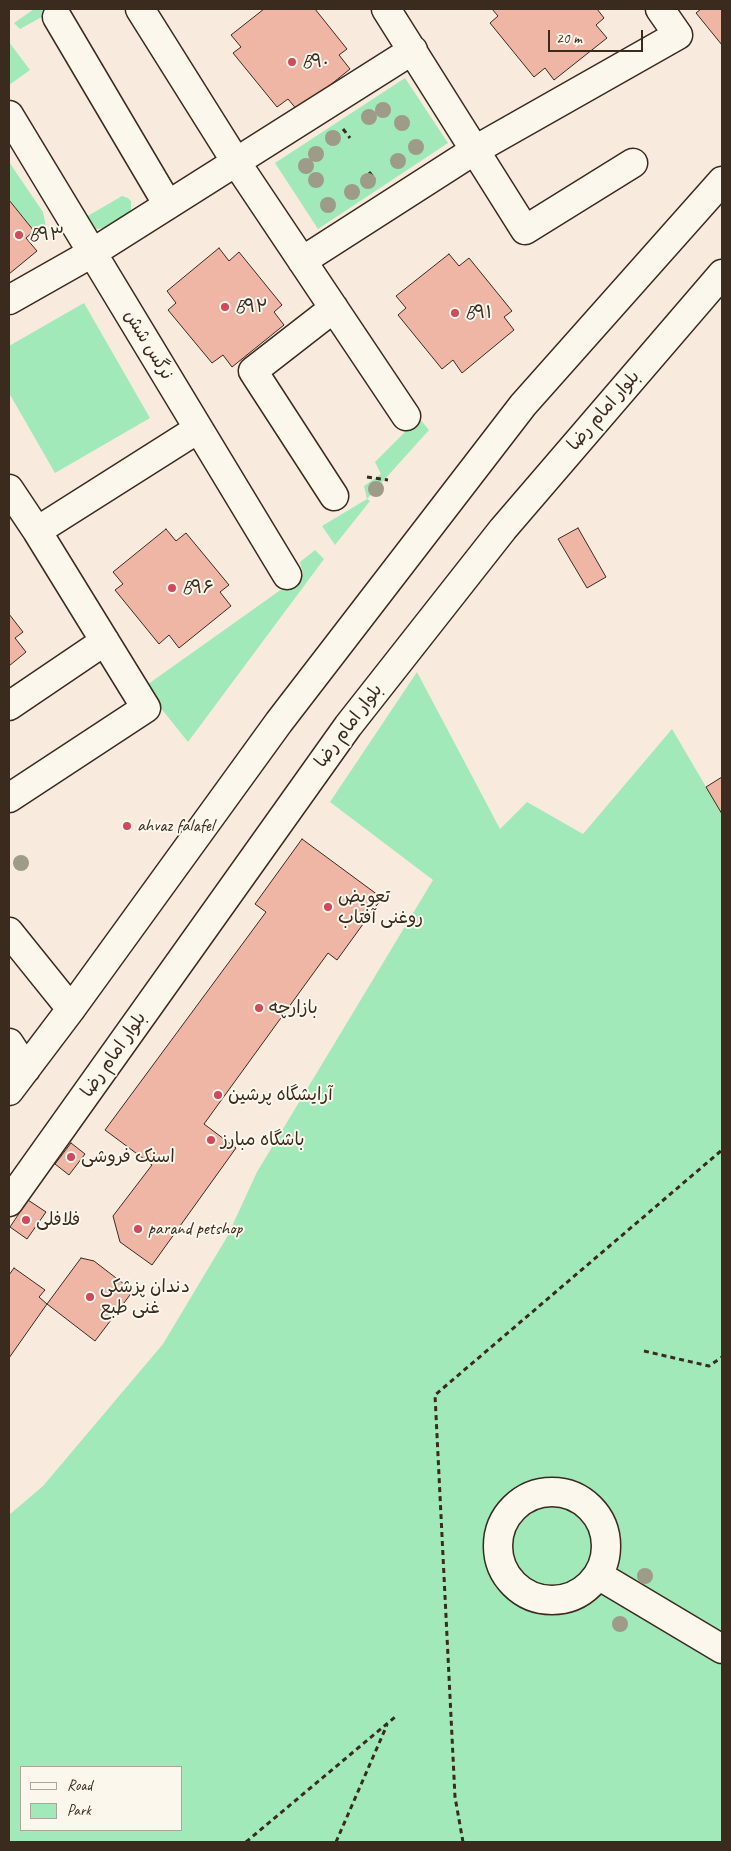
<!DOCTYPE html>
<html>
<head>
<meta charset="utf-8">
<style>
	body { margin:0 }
	#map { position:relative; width:731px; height:1851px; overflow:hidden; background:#f9eade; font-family:Caveat,sans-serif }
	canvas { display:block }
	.frame { position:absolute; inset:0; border:10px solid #3b2a1e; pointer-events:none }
	.legend { position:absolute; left:20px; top:1766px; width:162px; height:65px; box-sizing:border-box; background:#fbf7ec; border:1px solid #aea59a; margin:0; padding:6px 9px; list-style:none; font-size:15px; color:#3b2a1e }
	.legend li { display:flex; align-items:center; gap:10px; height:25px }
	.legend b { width:25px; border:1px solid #aea59a }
	.scale { position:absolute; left:548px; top:30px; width:95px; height:22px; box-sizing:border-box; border:2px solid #3b2a1e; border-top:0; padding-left:6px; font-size:15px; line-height:18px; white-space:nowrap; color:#3b2a1e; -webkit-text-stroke:4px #fbf7ec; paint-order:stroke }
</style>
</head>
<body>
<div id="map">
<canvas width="731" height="1851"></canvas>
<div class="frame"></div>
<ul class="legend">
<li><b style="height:6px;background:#fbf7ec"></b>Road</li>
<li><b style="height:14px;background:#a1e9b8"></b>Park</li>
</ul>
<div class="scale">20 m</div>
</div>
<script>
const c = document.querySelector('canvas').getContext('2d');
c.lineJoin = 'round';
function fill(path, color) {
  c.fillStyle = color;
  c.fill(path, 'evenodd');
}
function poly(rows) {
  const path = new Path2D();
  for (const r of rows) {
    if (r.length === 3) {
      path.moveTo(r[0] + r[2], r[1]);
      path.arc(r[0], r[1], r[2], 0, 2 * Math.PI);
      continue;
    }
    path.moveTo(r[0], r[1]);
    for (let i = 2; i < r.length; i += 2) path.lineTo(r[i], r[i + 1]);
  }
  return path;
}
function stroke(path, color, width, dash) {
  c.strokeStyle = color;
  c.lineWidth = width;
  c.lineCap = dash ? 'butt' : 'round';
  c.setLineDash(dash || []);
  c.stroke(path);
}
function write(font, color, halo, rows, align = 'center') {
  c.font = font + ' Caveat,"Playpen Sans Arabic",sans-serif';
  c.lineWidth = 4;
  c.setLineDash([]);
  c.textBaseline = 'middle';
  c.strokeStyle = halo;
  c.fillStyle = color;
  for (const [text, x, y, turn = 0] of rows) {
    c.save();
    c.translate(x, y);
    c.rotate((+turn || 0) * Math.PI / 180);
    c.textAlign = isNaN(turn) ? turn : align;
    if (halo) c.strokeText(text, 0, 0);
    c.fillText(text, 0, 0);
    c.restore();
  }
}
fill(poly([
	[34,9,56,9,20,29,14,23],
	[9,42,30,70,9,85],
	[405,78,448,143,318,229,275,163],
	[9,162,43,212,47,231,39,237,9,200],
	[122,196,128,198,131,201,131,210,128,215,104,228,95,229,90,226,86,217],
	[84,303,150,418,55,473,9,393,9,346],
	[419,418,429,430,367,499,370,501,335,545,322,526,367,499,364,486,381,474,375,462],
	[315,550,324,559,188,742,144,687,303,574,300,562],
	[417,672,500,829,527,802,583,834,672,729,722,814,722,1842,9,1842,9,1515,43,1486,163,1344,227,1237,257,1172,433,880,330,802],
	[21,1767,181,1767,181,1830,21,1830]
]), '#a1e9b8');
const building = poly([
	[264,9,315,9,347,49,339,55,350,69,298,111,288,99,277,107,233,53,241,47,231,35,264,9],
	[492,9,597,9,604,18,596,25,607,38,554,80,545,68,534,77,490,23,498,16,492,9],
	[701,9,722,9,722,45,696,13,701,9],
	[9,200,34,231,26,238,37,251,9,274,9,200],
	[219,248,229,261,239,252,282,305,274,312,284,325,232,367,223,355,212,363,168,310,176,303,167,291,219,248],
	[449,254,459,266,469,258,512,311,504,317,514,330,462,373,453,360,442,369,398,315,406,308,396,296,449,254],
	[578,528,606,577,587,588,558,539,578,528],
	[166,529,176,541,186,533,229,585,220,592,231,606,179,648,169,635,159,644,115,590,123,584,113,572,166,529],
	[9,614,23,632,15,638,26,652,9,666,9,614],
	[722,777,722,814,706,787,722,777],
	[302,839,382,898,337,960,328,953,204,1124,236,1148,152,1265,120,1242,113,1216,152,1165,105,1130,266,912,255,904,302,839],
	[71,1143,85,1154,69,1175,55,1164,71,1143],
	[28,1200,46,1212,27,1239,10,1227,28,1200],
	[81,1258,94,1261,133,1291,95,1341,47,1304,81,1258],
	[14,1268,45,1290,39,1297,47,1304,9,1358,9,1275,14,1268]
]);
fill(building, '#efb6a6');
stroke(building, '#3b2a1e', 1);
const minor = poly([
	[140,9,236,162,406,416],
	[386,9,525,230,633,163],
	[57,17,168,205],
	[9,115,287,575],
	[302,261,475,150,678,35,660,9],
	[9,300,92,253,413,50],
	[334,308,253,371,334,496],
	[9,489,37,531,146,708,9,798],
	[37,531,198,429],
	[9,706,105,641],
	[9,932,71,1009],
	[9,1043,26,1069],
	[9,1091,71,1009,279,722,523,405,722,181],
	[9,1202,348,726,503,529,722,274],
	[552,1546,54],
	[598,1575,722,1649]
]);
stroke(minor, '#3b2a1e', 31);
stroke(poly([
	[343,129,350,138],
	[369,172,375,179],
	[367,477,388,480],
	[644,1351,709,1366,722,1357],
	[246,1842,395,1717],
	[336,1842,387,1725],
	[463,1842,455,1797,435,1395,722,1150]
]), '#3b2a1e', 3, [5, 4]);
stroke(minor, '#fbf7ec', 28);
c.fillStyle = '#9e9b89';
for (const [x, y] of [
	[383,110],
	[369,117],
	[402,123],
	[333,138],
	[416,147],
	[316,154],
	[398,161],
	[306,166],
	[316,180],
	[368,181],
	[352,192],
	[328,205],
	[376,489],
	[21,863],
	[645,1576],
	[620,1624]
]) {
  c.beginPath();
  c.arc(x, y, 8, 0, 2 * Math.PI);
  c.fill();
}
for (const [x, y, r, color] of [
	[292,62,5,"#d1495b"],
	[19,235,5,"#d1495b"],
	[225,307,5,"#d1495b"],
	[455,313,5,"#d1495b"],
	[172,588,5,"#d1495b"],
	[127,826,5,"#d1495b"],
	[328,907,5,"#d1495b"],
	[259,1008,5,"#d1495b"],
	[218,1095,5,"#d1495b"],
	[211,1140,5,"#d1495b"],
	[71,1157,5,"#d1495b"],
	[26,1220,5,"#d1495b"],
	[138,1229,5,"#d1495b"],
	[90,1297,5,"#d1495b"]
]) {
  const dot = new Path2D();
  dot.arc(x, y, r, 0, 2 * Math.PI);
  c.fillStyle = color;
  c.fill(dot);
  stroke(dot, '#fbf7ec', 2);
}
write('18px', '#3b2a1e', '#fbf7ec', [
	["B۹۰",302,62],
	["B۹۳",29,235],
	["B۹۲",235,307],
	["B۹۱",465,313],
	["B۹۶",182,588],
	["ahvaz falafel",137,826],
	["تعویض",338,897],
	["روغنی آفتاب",338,918],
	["بازارچه",269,1008],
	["آرایشگاه پرشین",228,1095],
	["باشگاه مبارز",221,1140],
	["اسنک فروشی",81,1157],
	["فلافلی",36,1220],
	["parand petshop",148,1229],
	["دندان پزشکی",100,1287],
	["غنی طبع",100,1308]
], 'left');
write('18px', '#3b2a1e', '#fbf7ec', [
	["نرگس شش",148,345,59],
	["بلوار امام رضا",604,411,-49],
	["بلوار امام رضا",349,726,-53],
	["بلوار امام رضا",114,1055,-55]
]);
</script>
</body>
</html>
